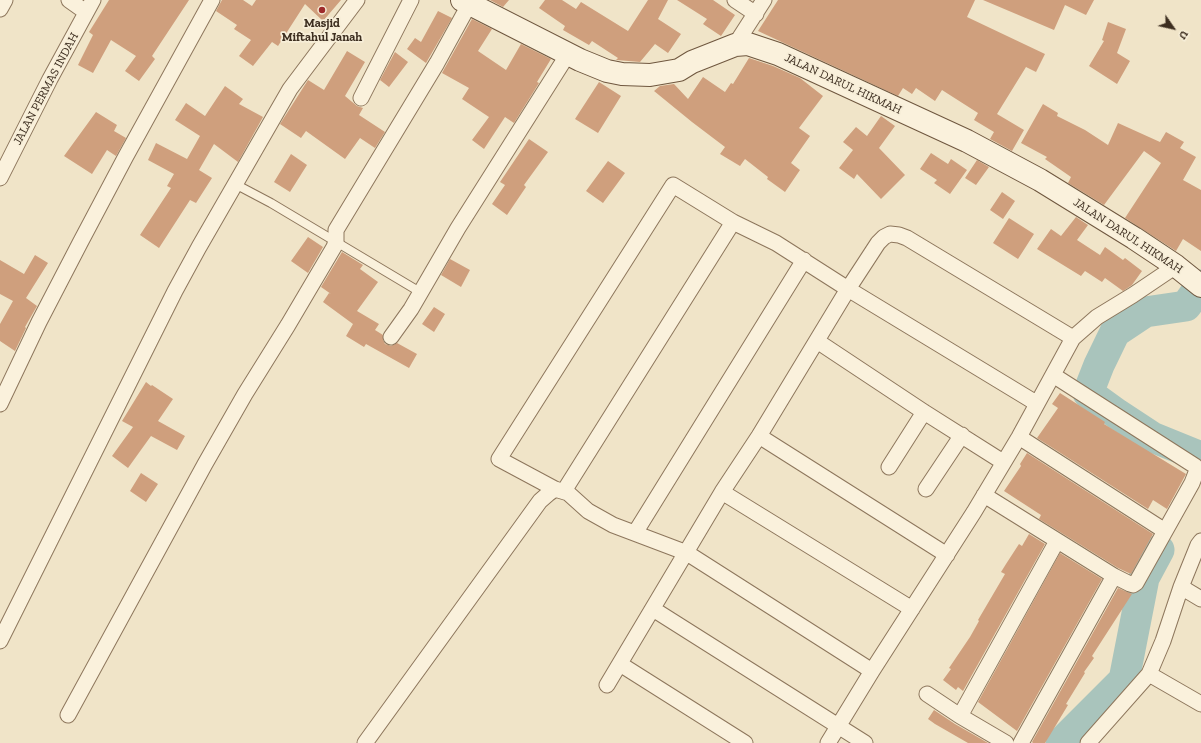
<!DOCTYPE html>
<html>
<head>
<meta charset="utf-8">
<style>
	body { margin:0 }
	#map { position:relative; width:1201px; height:743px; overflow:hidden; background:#f0e4c8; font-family:"Zilla Slab",serif }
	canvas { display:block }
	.north { position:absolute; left:1153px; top:8px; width:40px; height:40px; -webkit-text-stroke:3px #f7eed8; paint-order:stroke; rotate:124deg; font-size:11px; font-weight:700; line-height:16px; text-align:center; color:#3d2e20 }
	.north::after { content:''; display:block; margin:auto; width:14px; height:18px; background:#3d2e20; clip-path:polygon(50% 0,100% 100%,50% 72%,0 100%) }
</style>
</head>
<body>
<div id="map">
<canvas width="1201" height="743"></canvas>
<div class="north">U</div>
</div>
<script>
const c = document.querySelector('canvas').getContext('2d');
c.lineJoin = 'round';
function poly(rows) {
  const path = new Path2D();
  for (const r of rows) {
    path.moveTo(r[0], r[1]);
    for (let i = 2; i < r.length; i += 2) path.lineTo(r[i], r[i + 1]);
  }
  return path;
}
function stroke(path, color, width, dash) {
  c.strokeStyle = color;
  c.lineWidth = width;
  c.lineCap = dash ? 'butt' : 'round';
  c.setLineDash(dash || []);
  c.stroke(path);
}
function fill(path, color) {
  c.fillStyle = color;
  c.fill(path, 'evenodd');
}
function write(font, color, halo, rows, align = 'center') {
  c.font = font + ' "Zilla Slab",serif';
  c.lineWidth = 3.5;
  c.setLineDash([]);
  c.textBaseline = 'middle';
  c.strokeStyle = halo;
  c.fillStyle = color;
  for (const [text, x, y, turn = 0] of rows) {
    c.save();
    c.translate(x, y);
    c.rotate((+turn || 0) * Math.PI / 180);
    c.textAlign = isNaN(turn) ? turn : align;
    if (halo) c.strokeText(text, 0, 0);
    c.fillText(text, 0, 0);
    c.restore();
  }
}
stroke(poly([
	[1201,285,1186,306,1145,312,1115,332,1099,365,1088,393,1117,414,1152,437,1201,457],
	[1061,743,1124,680,1144,578,1159,550]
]), '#a9c4bc', 31);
fill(poly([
	[109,0,189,0,152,56,155,59,139,81,125,71,136,56,111,40,93,73,78,65,93,35,89,32],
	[222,0,243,0,252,6,256,0,341,0,323,21,305,4,278,46,272,42,253,66,239,56,251,40,234,29,237,25,216,11],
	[490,0,509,0,503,7],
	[545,0,562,0,576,9,581,2,628,31,648,0,668,0,658,19,681,34,668,53,655,44,640,62,617,60,616,60,618,58,592,41,589,45,563,30,565,26,539,8],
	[677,0,713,0,735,15,721,36,703,24,707,19],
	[778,0,975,0,967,17,1045,54,1036,72,1026,67,997,114,1024,130,1012,151,990,139,994,132,974,120,978,113,942,90,935,101,916,88,912,94,903,88,898,96,758,31],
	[983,0,1094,0,1086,15,1065,5,1054,30],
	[438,11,452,18,426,63,407,49,415,38,421,42],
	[472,19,492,29,478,51,506,70,521,44,551,59,537,82,539,83,514,123,505,117,484,149,472,140,489,117,462,99,469,88,442,73],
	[1108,22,1126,29,1117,53,1130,61,1117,84,1089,66,1104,41,1102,40],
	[347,51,365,62,345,96,357,106,363,108,359,115,385,132,375,148,360,138,345,159,306,131,301,138,280,124,308,80,324,90],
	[395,52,408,62,389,87,380,80],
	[749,58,773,66,800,78,823,96,799,128,810,136,791,163,800,170,785,192,767,179,768,177,745,159,740,166,720,154,725,147,692,122,654,91,660,86,674,84,688,99,703,77,725,92,731,83,733,84],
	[599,82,621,96,598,133,575,119],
	[225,86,243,99,239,104,263,117,238,162,214,144,199,170,212,178,196,203,190,200,159,248,140,235,171,188,167,186,174,174,148,160,156,143,187,159,200,136,175,120,186,103,205,116],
	[1043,104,1058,113,1057,116,1085,130,1108,145,1118,123,1160,142,1166,132,1184,142,1180,148,1196,157,1183,180,1201,190,1201,251,1183,239,1176,251,1125,218,1161,163,1144,151,1104,205,1068,183,1071,177,1045,159,1047,157,1021,143],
	[96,112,117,125,114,131,126,138,116,156,107,150,92,174,64,156],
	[881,116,895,126,879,148,905,175,881,199,857,174,854,179,839,168,853,150,843,142,856,127,867,136],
	[529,139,548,152,524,185,526,187,507,215,492,204,505,185,500,182],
	[931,153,948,164,951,159,967,170,950,194,934,183,937,180,920,169],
	[291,154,307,165,290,192,274,182],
	[977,160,989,167,976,185,965,178],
	[608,161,625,173,603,203,586,191],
	[1002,192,1015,201,1003,219,990,210],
	[1076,217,1088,225,1077,240,1100,255,1105,247,1123,260,1125,258,1142,271,1132,285,1123,291,1105,278,1102,282,1085,271,1081,276,1037,249,1051,229,1061,236],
	[1009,218,1034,234,1018,259,993,243],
	[308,237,323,247,308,273,291,261],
	[342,252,363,265,360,269,378,282,357,311,379,324,375,330,383,335,383,340,385,344,391,346,397,343,417,354,409,368,366,344,364,347,346,336,353,324,323,302,329,293,331,294,321,287],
	[35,255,48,263,26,298,37,306,25,327,26,328,15,351,0,341,0,324,13,301,0,294,0,260,24,274],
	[450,259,470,270,461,287,441,275],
	[434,307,445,314,434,332,422,324],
	[146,382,151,386,152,385,173,399,158,421,185,436,177,450,151,436,128,468,112,456,133,427,122,421],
	[1060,393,1105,422,1104,424,1186,474,1167,509,1153,500,1148,509,1037,438,1058,408,1052,404],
	[1027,453,1153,534,1131,574,1118,568,1039,519,1041,515,1004,491,1021,466,1020,464],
	[141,473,158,484,146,502,130,491],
	[1029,534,1045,544,963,691,958,687,956,690,943,680,951,669,949,668,970,637,979,621,978,620,1005,574,1001,572,1006,564,1019,544,1022,546],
	[1060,553,1102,579,1017,731,978,702],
	[1118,588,1132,594,1092,656,1094,658,1084,672,1085,673,1066,704,1068,705,1050,735,1045,743,1033,743,1032,742],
	[934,710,955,724,988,743,968,743,935,724,928,719]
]), '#cf9f7d');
const lane = poly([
	[235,184,271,203,420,292]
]);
const street = poly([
	[69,0,86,12],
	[735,0,756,14],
	[0,9,5,0],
	[735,45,764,0],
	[361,98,411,0],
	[0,178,50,79,93,0],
	[733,222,776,243,848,289,1036,403],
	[391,337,411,309,458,228,568,54],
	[817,341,924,412,1003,462],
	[0,404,39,322,80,243,126,156,212,0],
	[759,436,947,555],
	[1019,437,1165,531],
	[889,467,924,412],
	[555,489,499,459,673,185,733,222,564,491],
	[926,489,962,435],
	[722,492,912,609],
	[984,495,1114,576,1130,584,1133,585,1136,583,1192,483,1197,470,1195,466,1053,375],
	[635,533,804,260],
	[1181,587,1201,599],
	[653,609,865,743],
	[0,641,175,291,199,247,290,89,357,0],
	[620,664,745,743],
	[1149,674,1163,641,1181,587,1198,545,1201,541],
	[607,685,722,492,759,436,848,289,878,243,884,237,890,234,899,235,907,238,1073,338],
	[927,694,960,716],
	[68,715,205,464,245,394,288,325,334,247,336,241,336,230,437,63,470,3],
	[365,743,540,501,548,494,555,489,568,493,588,511,613,525,687,553,872,671],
	[828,743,872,671,974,512,1019,437,1073,338,1097,317,1133,295,1176,266],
	[1006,743,960,716,1057,541],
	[1021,743,1114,576],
	[1088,743,1149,674,1201,704]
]);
const secondary = poly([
	[462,0,580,60,607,71,622,74,650,75,679,70,692,62,735,45,748,44,778,54,967,141,1040,180,1134,238,1176,266,1201,286]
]);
stroke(lane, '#8d765c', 10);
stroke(street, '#8d765c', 17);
stroke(secondary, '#6f573f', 24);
stroke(lane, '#faf1dc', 8);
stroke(street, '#faf1dc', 15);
stroke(secondary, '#faf1dc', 22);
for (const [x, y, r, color] of [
	[322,10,4,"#9e2a2b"]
]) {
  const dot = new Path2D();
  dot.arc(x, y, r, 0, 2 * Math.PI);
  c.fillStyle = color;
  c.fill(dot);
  stroke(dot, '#f7eed8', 1.5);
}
write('bold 12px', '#3d2e20', '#f7eed8', [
	["Masjid",322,24],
	["Miftahul Janah",322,38]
]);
write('12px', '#3d2e20', '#f7eed8', [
	["JALAN DARUL HIKMAH",843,84,25],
	["JALAN PERMAS INDAH",46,89,-62],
	["JALAN DARUL HIKMAH",1128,236,33]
]);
</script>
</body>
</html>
